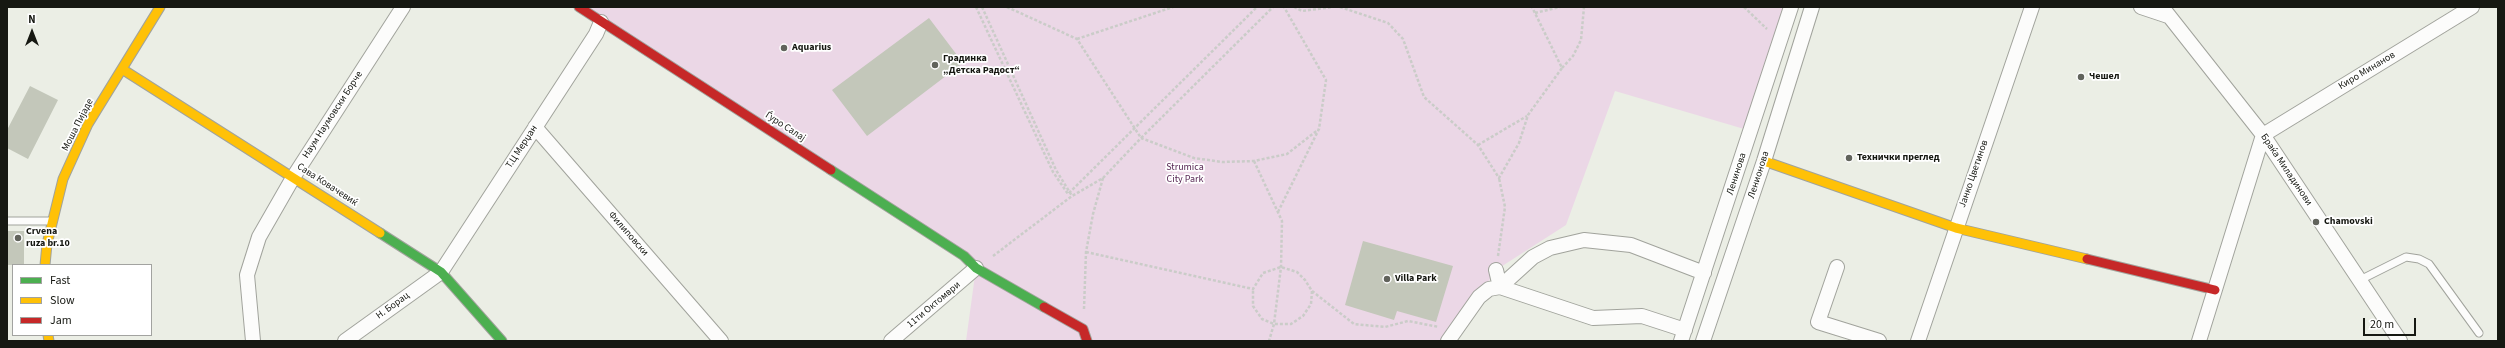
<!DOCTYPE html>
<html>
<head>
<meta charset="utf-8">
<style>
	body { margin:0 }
	#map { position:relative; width:2505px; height:348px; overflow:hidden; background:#ebeee5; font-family:"Source Sans 3",sans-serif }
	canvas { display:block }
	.frame { position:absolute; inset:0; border:8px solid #161812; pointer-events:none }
	.legend { position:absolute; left:12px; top:264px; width:140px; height:72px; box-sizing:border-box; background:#fff; border:1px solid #a2a3a0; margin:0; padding:5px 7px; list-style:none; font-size:12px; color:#161812 }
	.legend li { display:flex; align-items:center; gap:8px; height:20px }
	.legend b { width:20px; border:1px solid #a2a3a0 }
	.north { position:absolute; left:12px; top:12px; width:40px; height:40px; -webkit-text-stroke:3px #fff; paint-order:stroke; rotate:0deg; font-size:11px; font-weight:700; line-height:16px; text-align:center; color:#161812 }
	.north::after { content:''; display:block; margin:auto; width:14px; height:18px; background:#161812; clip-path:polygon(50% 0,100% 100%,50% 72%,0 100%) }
	.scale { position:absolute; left:2363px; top:318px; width:53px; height:18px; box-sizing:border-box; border:2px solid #161812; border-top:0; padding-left:5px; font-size:12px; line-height:14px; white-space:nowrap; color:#161812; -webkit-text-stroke:3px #fff; paint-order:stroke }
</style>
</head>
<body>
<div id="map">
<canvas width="2505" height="348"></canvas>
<div class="frame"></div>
<ul class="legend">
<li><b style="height:5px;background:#4caf50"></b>Fast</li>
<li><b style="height:5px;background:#ffc107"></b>Slow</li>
<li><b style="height:5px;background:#c62828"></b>Jam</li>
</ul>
<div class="north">N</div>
<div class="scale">20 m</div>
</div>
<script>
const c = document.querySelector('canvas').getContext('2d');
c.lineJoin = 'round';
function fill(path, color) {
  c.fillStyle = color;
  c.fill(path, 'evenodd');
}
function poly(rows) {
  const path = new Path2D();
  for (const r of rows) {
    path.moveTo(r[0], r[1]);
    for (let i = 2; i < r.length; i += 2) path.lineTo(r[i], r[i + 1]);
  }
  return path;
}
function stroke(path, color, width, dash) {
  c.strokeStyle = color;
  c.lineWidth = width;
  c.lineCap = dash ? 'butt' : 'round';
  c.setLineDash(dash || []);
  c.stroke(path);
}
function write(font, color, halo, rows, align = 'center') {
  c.font = font + ' "Source Sans 3",sans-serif';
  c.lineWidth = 3.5;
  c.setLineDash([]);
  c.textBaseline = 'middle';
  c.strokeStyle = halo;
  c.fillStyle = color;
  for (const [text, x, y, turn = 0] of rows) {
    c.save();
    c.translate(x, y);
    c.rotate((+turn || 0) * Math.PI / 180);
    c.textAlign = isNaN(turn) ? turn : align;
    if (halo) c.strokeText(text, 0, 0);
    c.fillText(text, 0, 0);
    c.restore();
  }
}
fill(poly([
	[579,7,1791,7,1751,131,1615,91,1566,225,1496,270,1448,341,966,341,976,268]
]), '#ebd7e6');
fill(poly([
	[929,18,963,63,867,136,832,90],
	[30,86,58,100,28,159,7,148,7,130],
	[7,231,24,231,24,265,7,265],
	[1363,241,1453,266,1436,322,1397,311,1394,320,1345,305]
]), '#c3c7ba');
const lane = poly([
	[7,221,51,221],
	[2360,280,2406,257,2419,259,2429,264,2479,333]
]);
const street = poly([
	[2141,7,2168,16],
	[2162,7,2263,135,2400,341],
	[535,127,721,341],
	[1837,267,1818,322,1879,341],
	[1496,270,1500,287,1533,257,1550,248,1584,240,1631,245,1704,273],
	[253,341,247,275,259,237,294,176,403,7],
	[345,341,441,272,596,34,601,22],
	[891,341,976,268],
	[1448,341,1479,297,1489,289,1500,287,1593,318,1642,316,1685,330],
	[1681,341,1791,7],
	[1703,341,1764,161,1812,7],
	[1918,341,2032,7],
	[2199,341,2263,135,2472,7]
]);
const fast = poly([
	[831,170,964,256,976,268,1044,307],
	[380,233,441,272,502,341]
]);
const slow = poly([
	[122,69,380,233],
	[1764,161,1956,228,2087,259],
	[45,265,47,244,63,179,88,124,160,7],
	[48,335,49,341]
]);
const jam = poly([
	[579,7,831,170],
	[2087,259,2215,290],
	[1044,307,1083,329,1087,341]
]);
stroke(lane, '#a1a39c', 9);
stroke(street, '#a1a39c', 16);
stroke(fast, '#a1a39c', 11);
stroke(slow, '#a1a39c', 11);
stroke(jam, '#a1a39c', 11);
stroke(poly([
	[976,7,1053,172,1068,194,1257,7],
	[982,7,1056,170,1072,196],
	[1007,7,1077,39,1141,138,1273,7],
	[1294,7,1302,11,1333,7],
	[1340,7,1388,23,1403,39,1424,97,1478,145,1499,178,1519,143,1528,115,1562,68,1532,7],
	[1744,7,1767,29],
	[1535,13,1560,7],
	[1077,39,1173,7],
	[1562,68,1573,56,1581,40,1584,7],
	[1478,145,1527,116],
	[1254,161,1282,221,1281,267,1274,324,1269,341],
	[1278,212,1319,129,1326,80,1284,7],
	[1086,252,1253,289,1263,273,1281,267,1297,272,1305,280,1312,291,1311,304,1303,316,1291,324,1274,324,1262,319,1253,306,1253,289],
	[993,256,1072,196,1103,178,1141,138,1194,158,1222,162,1254,161,1287,154,1319,129],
	[1498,256,1505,207,1499,178],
	[1312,291,1354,324,1385,327,1408,321,1439,327],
	[1084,309,1086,252,1093,214,1103,178]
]), '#caccc8', 2.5, [3, 2]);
stroke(lane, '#fcfcfb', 7);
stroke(street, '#fcfcfb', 14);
stroke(fast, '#4caf50', 9);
stroke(slow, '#ffc107', 9);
stroke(jam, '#c62828', 9);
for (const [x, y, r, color] of [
	[784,48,4,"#61635c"],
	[935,65,4,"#61635c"],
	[2081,77,4,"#61635c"],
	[1849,158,4,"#61635c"],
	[2316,222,4,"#61635c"],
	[18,238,4,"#61635c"],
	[1387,279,4,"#61635c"]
]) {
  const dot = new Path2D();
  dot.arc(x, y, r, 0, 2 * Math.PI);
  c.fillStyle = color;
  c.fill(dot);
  stroke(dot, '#fff', 1.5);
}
write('bold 10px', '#161812', '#fff', [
	["Aquarius",792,48],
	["Градинка",943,59],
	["„Детска Радост“",943,71],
	["Чешел",2089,77],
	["Технички преглед",1857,158],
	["Chamovski",2324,222],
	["Crvena",26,232],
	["ruza br.10",26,244],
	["Villa Park",1395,279]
], 'left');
write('10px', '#161812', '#fff', [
	["Киро Минанов",2367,71,-31],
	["Наум Наумовски Борче",333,115,-57],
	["Моша Пијаде",78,125,-63],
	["Ѓуро Салај",785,127,33],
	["Т.Ц Мерџан",522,147,-57],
	["Браќа Миладинови",2286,170,56],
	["Ленинова",1737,174,-72],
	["Јанко Цветинов",1974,174,-71],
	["Ленионова",1759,175,-72],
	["Сава Ковачевиќ",327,185,33],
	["Филиповски",628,234,49],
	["11ти Октомври",934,305,-40],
	["Н. Борац",393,306,-36]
]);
write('10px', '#582855', '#fff', [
	["Strumica",1185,168],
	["City Park",1185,180]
]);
</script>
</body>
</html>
